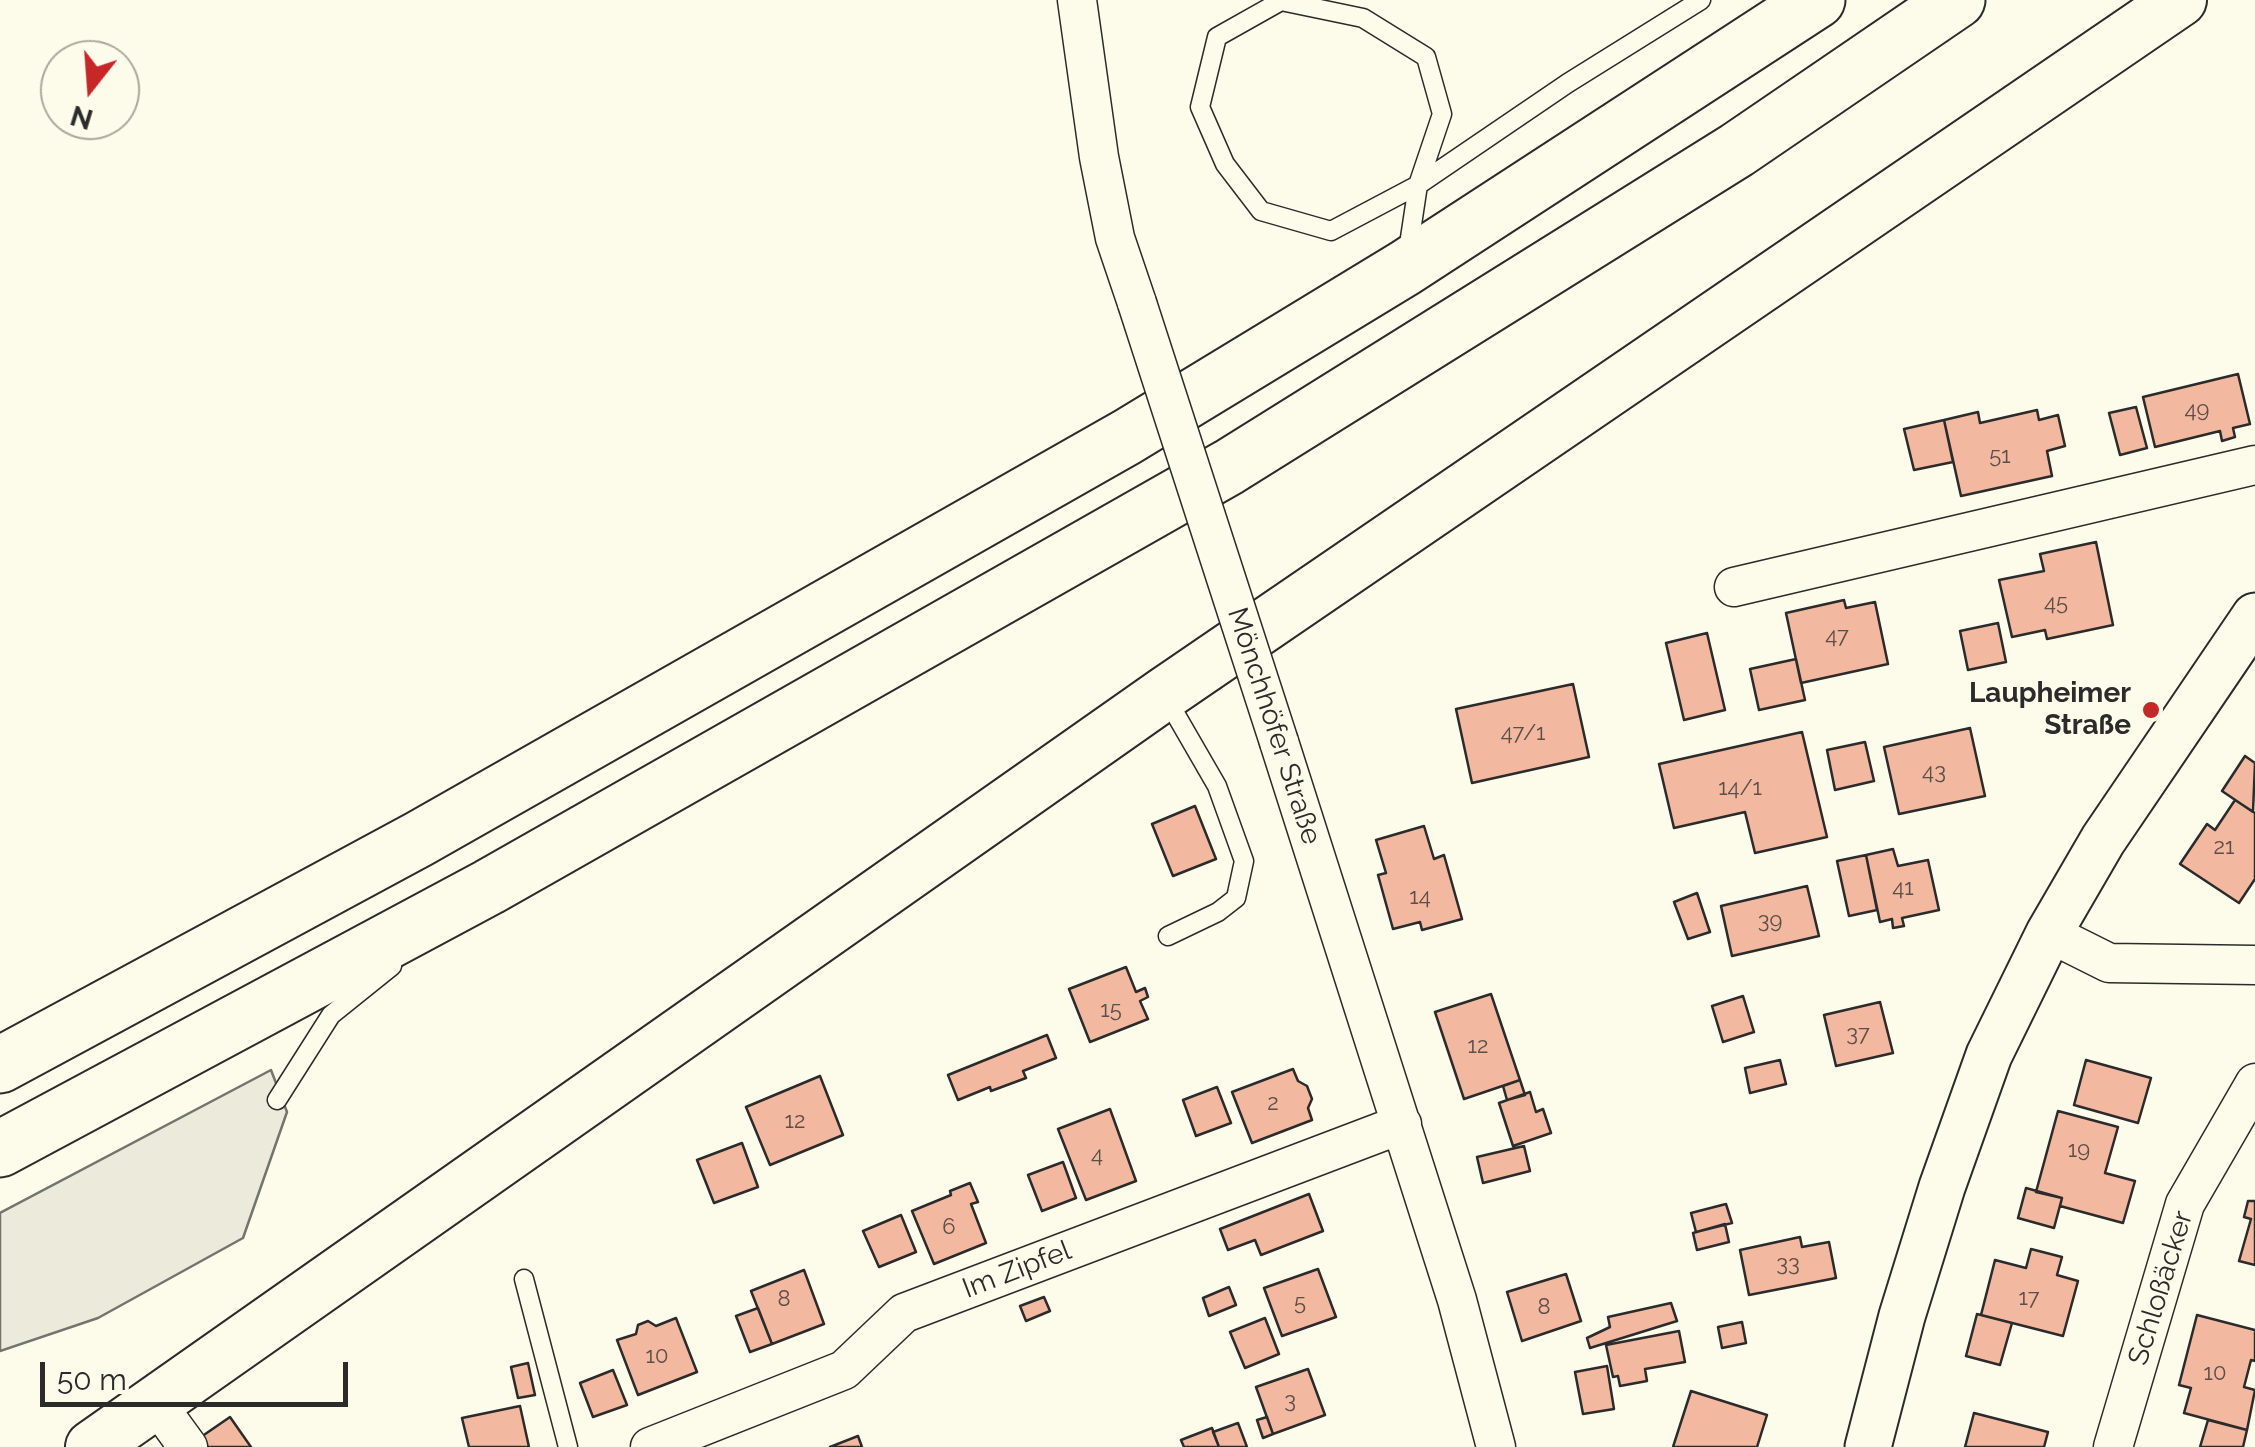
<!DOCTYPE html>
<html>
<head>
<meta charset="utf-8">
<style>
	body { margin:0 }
	#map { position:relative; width:2255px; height:1447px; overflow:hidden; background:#fdfbea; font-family:Raleway,sans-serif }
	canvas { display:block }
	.north { position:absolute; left:40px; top:40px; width:100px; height:100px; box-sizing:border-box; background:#fdfbea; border:2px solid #a9a89e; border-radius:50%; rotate:197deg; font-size:28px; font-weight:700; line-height:40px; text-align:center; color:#2b2b2b }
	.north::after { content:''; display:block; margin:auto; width:35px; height:45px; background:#c62828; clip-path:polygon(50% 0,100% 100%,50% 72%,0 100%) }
	.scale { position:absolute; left:40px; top:1362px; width:308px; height:45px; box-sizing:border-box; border:5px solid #2b2b2b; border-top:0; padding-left:12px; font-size:30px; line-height:35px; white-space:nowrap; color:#2b2b2b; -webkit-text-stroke:8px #fdfbea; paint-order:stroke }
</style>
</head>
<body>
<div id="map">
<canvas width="2255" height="1447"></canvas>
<div class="north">N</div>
<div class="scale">50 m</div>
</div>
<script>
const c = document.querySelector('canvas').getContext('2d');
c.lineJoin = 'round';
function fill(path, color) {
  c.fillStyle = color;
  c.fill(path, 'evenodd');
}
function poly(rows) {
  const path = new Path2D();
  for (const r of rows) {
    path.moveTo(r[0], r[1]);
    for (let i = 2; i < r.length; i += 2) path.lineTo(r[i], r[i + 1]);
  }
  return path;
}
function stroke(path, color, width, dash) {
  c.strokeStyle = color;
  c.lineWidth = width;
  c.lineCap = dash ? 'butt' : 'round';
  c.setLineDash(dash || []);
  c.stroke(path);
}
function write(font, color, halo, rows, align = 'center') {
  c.font = font + ' Raleway,sans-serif';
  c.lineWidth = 8;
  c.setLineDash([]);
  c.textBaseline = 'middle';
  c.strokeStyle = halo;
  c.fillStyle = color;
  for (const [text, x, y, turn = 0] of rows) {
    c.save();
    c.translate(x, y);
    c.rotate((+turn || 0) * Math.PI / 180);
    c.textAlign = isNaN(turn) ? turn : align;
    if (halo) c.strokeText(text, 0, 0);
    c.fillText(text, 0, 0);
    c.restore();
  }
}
const parking = poly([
	[271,1070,287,1112,243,1238,98,1318,0,1351,0,1213,271,1070]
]);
fill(parking, '#eceadb');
stroke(parking, '#74746e', 2.5);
const building = poly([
	[2238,374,2250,424,2233,428,2235,437,2222,441,2220,431,2155,447,2143,397,2238,374],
	[2136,407,2147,448,2120,455,2109,413,2136,407],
	[2037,410,2039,420,2058,415,2065,446,2047,451,2052,476,1961,496,1944,420,1978,412,1980,423,2037,410],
	[1944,420,1953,462,1914,470,1904,429,1944,420],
	[2096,542,2113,625,2047,639,2045,630,2012,637,1999,580,2044,571,2040,554,2096,542],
	[1844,600,1846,608,1875,602,1888,664,1801,683,1786,613,1844,600],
	[1998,623,2006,662,1968,670,1960,631,1998,623],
	[1707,633,1725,710,1684,720,1666,643,1707,633],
	[1796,659,1805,700,1759,710,1750,669,1796,659],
	[1573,684,1589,757,1472,783,1456,709,1573,684],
	[1970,728,1985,796,1899,814,1884,747,1970,728],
	[1802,732,1827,837,1755,853,1745,812,1674,828,1659,764,1802,732],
	[1865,742,1874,781,1835,790,1827,750,1865,742],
	[2245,756,2255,763,2253,812,2222,791,2245,756],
	[2235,800,2255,813,2255,879,2239,903,2180,864,2207,824,2215,830,2235,800],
	[1195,806,1216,859,1173,876,1152,824,1195,806],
	[1424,826,1434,859,1444,855,1462,919,1422,930,1420,922,1393,929,1378,875,1386,873,1376,840,1424,826],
	[1893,849,1898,866,1928,860,1939,910,1902,918,1904,926,1893,928,1892,919,1880,922,1866,855,1893,849],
	[1866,855,1877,910,1849,916,1837,861,1866,855],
	[1807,886,1819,936,1732,956,1721,906,1807,886],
	[1697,893,1710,932,1688,939,1674,902,1697,893],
	[1126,967,1136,992,1145,988,1148,997,1140,1001,1148,1019,1090,1042,1069,989,1126,967],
	[1491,994,1520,1080,1464,1099,1435,1012,1491,994],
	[1743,996,1754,1032,1723,1042,1712,1006,1743,996],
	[1880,1002,1893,1053,1836,1066,1824,1015,1880,1002],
	[1047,1035,1056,1058,1023,1071,1026,1078,991,1091,990,1087,958,1100,948,1075,1047,1035],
	[1780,1060,1786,1084,1750,1093,1745,1068,1780,1060],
	[2086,1060,2151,1078,2138,1123,2074,1105,2086,1060],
	[1293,1069,1298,1081,1307,1086,1312,1099,1308,1108,1312,1120,1252,1143,1232,1092,1293,1069],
	[820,1076,843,1135,770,1165,746,1107,820,1076],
	[1520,1080,1525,1095,1507,1100,1503,1086,1520,1080],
	[1217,1087,1231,1123,1196,1136,1183,1100,1217,1087],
	[1530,1092,1536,1112,1543,1109,1551,1133,1513,1146,1499,1103,1530,1092],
	[1110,1109,1136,1181,1086,1200,1058,1129,1110,1109],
	[2058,1111,2118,1127,2105,1173,2135,1181,2123,1223,2060,1206,2062,1198,2036,1192,2058,1111],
	[742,1143,758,1187,714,1203,697,1160,742,1143],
	[1524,1146,1530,1171,1483,1183,1477,1157,1524,1146],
	[1063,1162,1076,1198,1042,1211,1028,1175,1063,1162],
	[970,1183,978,1202,971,1204,986,1243,934,1264,912,1211,951,1195,950,1191,970,1183],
	[2026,1188,2062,1198,2054,1228,2018,1218,2026,1188],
	[1309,1194,1323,1231,1261,1255,1255,1240,1228,1250,1220,1229,1309,1194],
	[2248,1201,2255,1201,2255,1265,2239,1261,2251,1219,2244,1217,2248,1201],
	[1726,1204,1732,1223,1696,1232,1691,1213,1726,1204],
	[901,1215,916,1252,879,1267,863,1231,901,1215],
	[1725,1224,1729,1242,1697,1250,1693,1233,1725,1224],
	[1800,1237,1802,1247,1829,1242,1836,1278,1749,1295,1740,1250,1800,1237],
	[2031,1249,2062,1257,2057,1275,2078,1281,2063,1336,1981,1315,1995,1260,2026,1268,2031,1249],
	[1318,1269,1336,1317,1282,1336,1264,1288,1318,1269],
	[804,1270,824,1324,772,1344,751,1291,804,1270],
	[1566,1274,1581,1321,1522,1341,1507,1292,1566,1274],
	[1229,1287,1236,1305,1209,1316,1203,1298,1229,1287],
	[1044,1297,1050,1311,1026,1321,1020,1306,1044,1297],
	[1671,1303,1677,1321,1590,1348,1587,1338,1610,1327,1608,1317,1671,1303],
	[758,1308,772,1344,750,1352,736,1316,758,1308],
	[1977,1314,2012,1323,2000,1365,1966,1356,1977,1314],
	[2197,1315,2255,1330,2255,1361,2251,1360,2244,1387,2255,1390,2247,1430,2184,1413,2191,1388,2179,1385,2197,1315],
	[676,1318,697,1372,638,1395,617,1340,636,1334,638,1325,648,1321,656,1326,676,1318],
	[1265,1318,1279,1354,1245,1368,1230,1332,1265,1318],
	[1742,1322,1746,1343,1722,1348,1718,1327,1742,1322],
	[1679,1331,1685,1362,1645,1369,1647,1381,1620,1386,1618,1376,1613,1377,1606,1345,1679,1331],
	[528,1363,535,1395,518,1398,511,1367,528,1363],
	[1607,1366,1614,1409,1583,1414,1575,1372,1607,1366],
	[1308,1369,1325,1415,1273,1434,1256,1387,1308,1369],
	[613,1370,627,1405,593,1417,580,1383,613,1370],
	[1691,1391,1767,1415,1757,1447,1673,1447,1691,1391],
	[520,1406,529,1447,469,1447,462,1418,520,1406],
	[1974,1413,2048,1432,2044,1447,1965,1447,1974,1413],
	[230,1417,251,1447,204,1447,198,1439,230,1417],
	[1267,1417,1273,1434,1263,1438,1257,1420,1267,1417],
	[2208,1420,2247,1430,2243,1447,2200,1447,2208,1420],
	[1238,1423,1247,1447,1219,1447,1213,1432,1238,1423],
	[1212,1428,1219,1447,1184,1447,1181,1440,1212,1428],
	[858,1436,862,1447,830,1447,858,1436]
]);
fill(building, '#f2b8a0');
stroke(building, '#2b2b2b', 2.5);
const service = poly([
	[1281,1,1363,18,1426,57,1442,114,1418,185,1331,231,1261,211,1225,164,1200,107,1217,37,1281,1],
	[1408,251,1418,185,1568,83,1701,0],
	[1165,696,1217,786,1244,861,1236,898,1218,912,1168,936],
	[277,1100,331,1015,392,966],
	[524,1279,568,1447]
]);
const minor = poly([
	[1077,0,1099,157,1115,238,1137,303],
	[1734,587,2255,465],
	[1279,742,1457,1300,1496,1447],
	[2049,933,2109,963,2255,965],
	[156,1403,188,1447],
	[650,1447,844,1370,904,1313,1402,1124],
	[2113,1447,2185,1204,2255,1083]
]);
const tertiary = poly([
	[1868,1447,1902,1316,1942,1187,1989,1055,2049,933,2103,840,2255,616]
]);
const secondary = poly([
	[92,1447,1164,694,2180,0]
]);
const trunk = poly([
	[0,1065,419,839,1127,437,1405,268,1817,0],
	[0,1149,489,887,1229,467,1737,150,1957,0]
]);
stroke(service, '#2b2b2b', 21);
stroke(minor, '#2b2b2b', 41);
stroke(tertiary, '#2b2b2b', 49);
stroke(secondary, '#2b2b2b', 56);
stroke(trunk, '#2b2b2b', 59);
stroke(service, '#fdfbea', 18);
stroke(minor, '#fdfbea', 38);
stroke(tertiary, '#fdfbea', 45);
stroke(secondary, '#fdfbea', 52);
stroke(trunk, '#fdfbea', 55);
const minorBridge = poly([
	[1137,303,1279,742]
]);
stroke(minorBridge, '#2b2b2b', 41, []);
stroke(minorBridge, '#fdfbea', 38);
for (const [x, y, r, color] of [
	[2151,710,10,"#c62828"]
]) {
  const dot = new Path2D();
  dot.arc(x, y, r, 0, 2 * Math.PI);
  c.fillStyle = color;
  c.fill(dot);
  stroke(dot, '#fdfbea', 4);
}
write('22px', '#5d4e48', null, [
	["49",2197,410],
	["51",2000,456],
	["45",2056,603],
	["47",1837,636],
	["47/1",1523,733],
	["43",1934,772],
	["14/1",1740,788],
	["21",2224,847],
	["41",1903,888],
	["14",1420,897],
	["39",1770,921],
	["15",1111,1010],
	["37",1858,1034],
	["12",1478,1046],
	["2",1273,1103],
	["12",795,1121],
	["19",2079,1150],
	["4",1097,1155],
	["6",949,1227],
	["33",1788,1264],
	["17",2029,1298],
	["8",784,1299],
	["5",1300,1303],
	["8",1544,1307],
	["10",657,1356],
	["10",2215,1373],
	["3",1290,1401]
]);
write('bold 28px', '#2b2b2b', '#fdfbea', [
	["Laupheimer",2131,694],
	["Straße",2131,726]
], 'right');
write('28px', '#2b2b2b', '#fdfbea', [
	["Mönchhöfer Straße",1274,726,72],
	["Im Zipfel",1017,1270,-21],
	["Schloßäcker",2161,1288,-73]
]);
</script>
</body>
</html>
